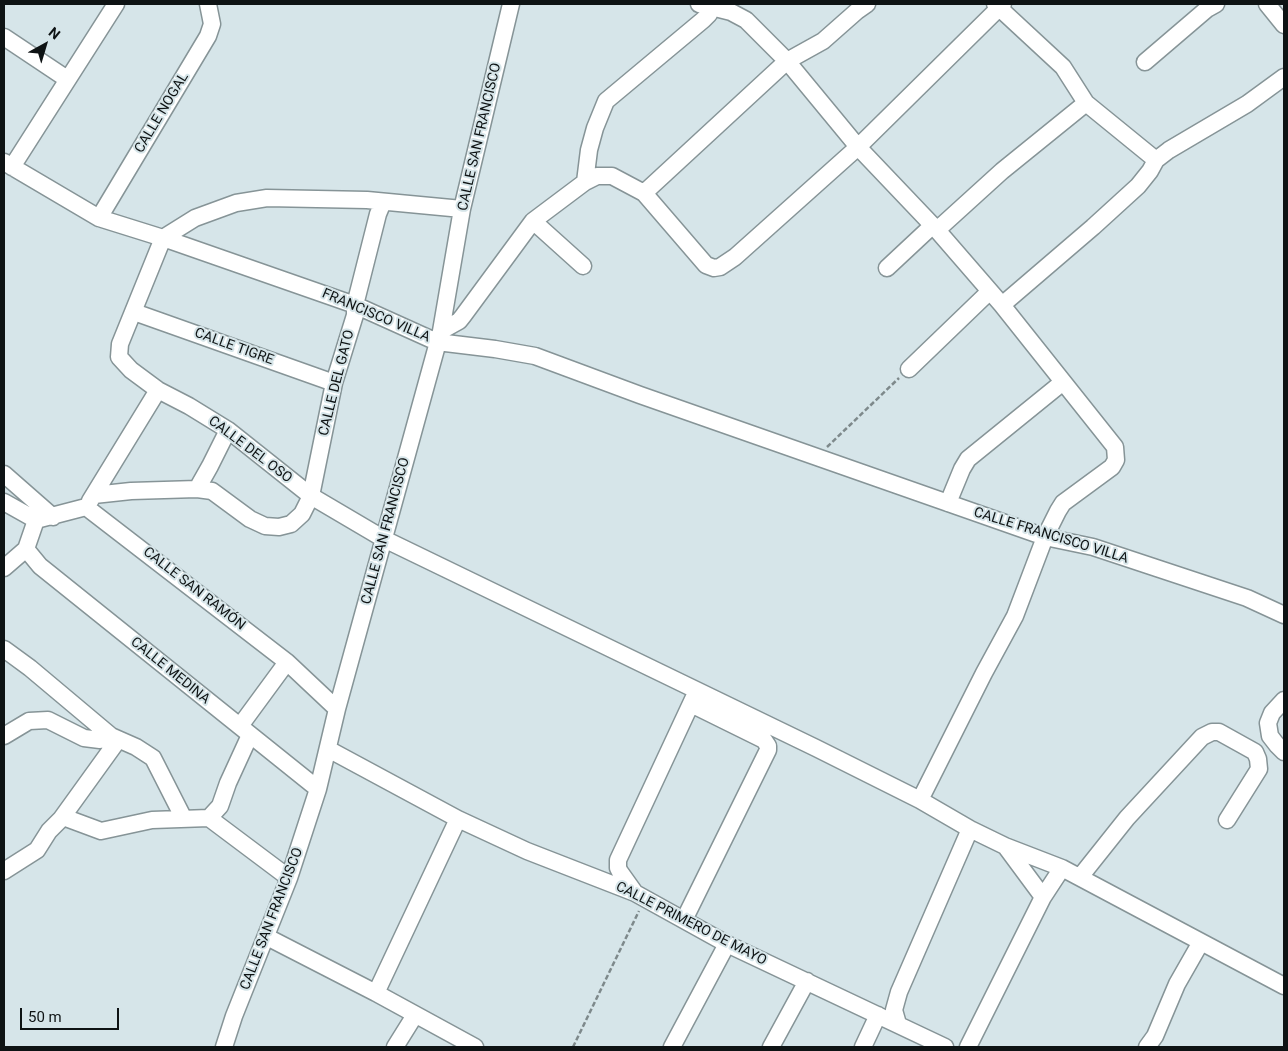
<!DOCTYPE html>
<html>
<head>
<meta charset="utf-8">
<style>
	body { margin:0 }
	#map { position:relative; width:1288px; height:1051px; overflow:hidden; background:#d6e5e9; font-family:Roboto,sans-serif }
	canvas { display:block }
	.frame { position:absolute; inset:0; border:5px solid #0e1314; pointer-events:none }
	.north { position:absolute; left:20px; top:20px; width:50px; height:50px; -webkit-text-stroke:4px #d6e5e9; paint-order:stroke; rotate:39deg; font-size:14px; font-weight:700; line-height:20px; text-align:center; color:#0e1314 }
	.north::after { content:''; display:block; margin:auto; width:18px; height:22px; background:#0e1314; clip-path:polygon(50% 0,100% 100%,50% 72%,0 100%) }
	.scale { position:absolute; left:20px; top:1008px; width:99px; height:22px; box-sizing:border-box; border:2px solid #0e1314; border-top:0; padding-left:6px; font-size:15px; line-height:18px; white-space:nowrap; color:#0e1314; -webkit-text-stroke:4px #d6e5e9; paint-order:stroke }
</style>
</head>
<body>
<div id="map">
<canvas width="1288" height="1051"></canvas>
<div class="frame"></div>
<div class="north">N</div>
<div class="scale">50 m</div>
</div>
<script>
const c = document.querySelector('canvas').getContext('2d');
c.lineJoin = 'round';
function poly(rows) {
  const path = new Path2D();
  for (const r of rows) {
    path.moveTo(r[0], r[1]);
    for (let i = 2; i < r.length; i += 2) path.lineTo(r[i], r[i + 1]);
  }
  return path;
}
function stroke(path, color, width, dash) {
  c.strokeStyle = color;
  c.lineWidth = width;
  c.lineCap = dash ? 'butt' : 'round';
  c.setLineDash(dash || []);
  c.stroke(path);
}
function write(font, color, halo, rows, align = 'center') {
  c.font = font + ' Roboto,sans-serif';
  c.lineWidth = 4;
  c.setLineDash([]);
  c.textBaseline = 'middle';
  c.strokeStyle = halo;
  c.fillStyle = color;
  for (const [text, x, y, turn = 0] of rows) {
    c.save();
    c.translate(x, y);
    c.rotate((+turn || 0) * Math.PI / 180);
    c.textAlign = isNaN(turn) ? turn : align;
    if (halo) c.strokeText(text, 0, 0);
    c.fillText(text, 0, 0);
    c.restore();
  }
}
const minor = poly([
	[699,4,731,12,746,20,787,61,858,147,937,230,1002,305,1115,447,1116,460,1112,467,1063,503,1058,511,1045,537,1015,616,984,673,920,800],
	[995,4,1063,67,1086,103,1156,160],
	[1267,4,1284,25],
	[4,37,67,79],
	[1145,62,1207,9,1216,4],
	[4,162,99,218,163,238,355,305,437,342,495,349,535,356,640,395,948,503,1045,537,1093,547,1247,598,1284,615],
	[12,167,116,4],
	[585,182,589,150,595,128,606,101,703,20,709,14,710,7,713,4],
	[644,193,706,265,714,268,720,267,735,257,858,147,1003,4],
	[462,209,367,200,267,198,236,203,195,218,163,238,120,344,119,357,131,370,158,390,189,406,228,430,311,496,384,539,816,748,920,800,970,829,1005,846,1062,868,1284,986],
	[99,218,208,36,212,24,208,4],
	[533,221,583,266],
	[937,230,1002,171,1086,103],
	[887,268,932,226],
	[1002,305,1093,227,1138,186,1150,171,1156,160,1169,150,1247,104,1284,77],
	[134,312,334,383],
	[441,331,459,321,463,316,533,221,585,182,597,176,612,176,644,193,787,61,823,41,857,11,867,4],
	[909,369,990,291],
	[4,474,53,517],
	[197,489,212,491,250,519,265,526,279,527,291,524,302,514,311,496,334,383,355,315,355,305,378,214,383,202],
	[94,495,131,491,197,489,210,466,228,430],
	[90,501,158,390],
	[4,502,36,520],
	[948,503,962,469,968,459,1063,382],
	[36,520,86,507,287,662,337,709],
	[26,549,40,566,318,789],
	[4,568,26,549,36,520],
	[4,649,30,668,111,736,136,747,153,758,184,819],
	[1284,700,1272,713,1268,723,1270,736,1277,745,1284,752],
	[240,726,287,662],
	[4,736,29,721,48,720,84,738,100,740,111,736],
	[328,749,458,819,527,851,635,893,727,944,945,1047],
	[209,818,289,878],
	[61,819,118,740],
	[1006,847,1043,897],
	[4,871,37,850,49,831,61,819,66,818,101,831,152,820,209,818,220,806,228,783,250,735],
	[1080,877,1127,818,1202,737,1212,732,1219,732,1255,752,1258,759,1259,769,1227,820],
	[635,893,620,872,618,868,618,860,695,695],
	[684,920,768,750,768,746,764,740,691,704],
	[267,937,376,993,475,1047],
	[376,993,458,819],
	[898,1024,894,1010,899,992,970,829],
	[224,1047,234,1016,289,878,318,789,337,709,441,331,462,209,511,4],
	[395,1047,415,1015],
	[672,1047,727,944],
	[771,1047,807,981],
	[863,1047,878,1015],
	[968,1047,1043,897,1062,868],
	[1147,1047,1155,1036,1177,984,1201,942]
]);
stroke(minor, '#869497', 19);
stroke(poly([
	[827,447,899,378],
	[573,1047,639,911]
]), '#7e898b', 2.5, [5, 2.5]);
stroke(minor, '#fff', 16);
write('14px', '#0e1314', '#d6e5e9', [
	["CALLE NOGAL",162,113,-59],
	["CALLE SAN FRANCISCO",480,137,-77],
	["FRANCISCO VILLA",376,316,23],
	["CALLE TIGRE",234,347,20],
	["CALLE DEL GATO",337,383,-76],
	["CALLE DEL OSO",250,450,37],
	["CALLE SAN FRANCISCO",386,531,-75],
	["CALLE FRANCISCO VILLA",1051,536,17],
	["CALLE SAN RAMÓN",194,589,38],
	["CALLE MEDINA",170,671,39],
	["CALLE SAN FRANCISCO",272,919,-69],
	["CALLE PRIMERO DE MAYO",691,924,27]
]);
</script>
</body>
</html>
